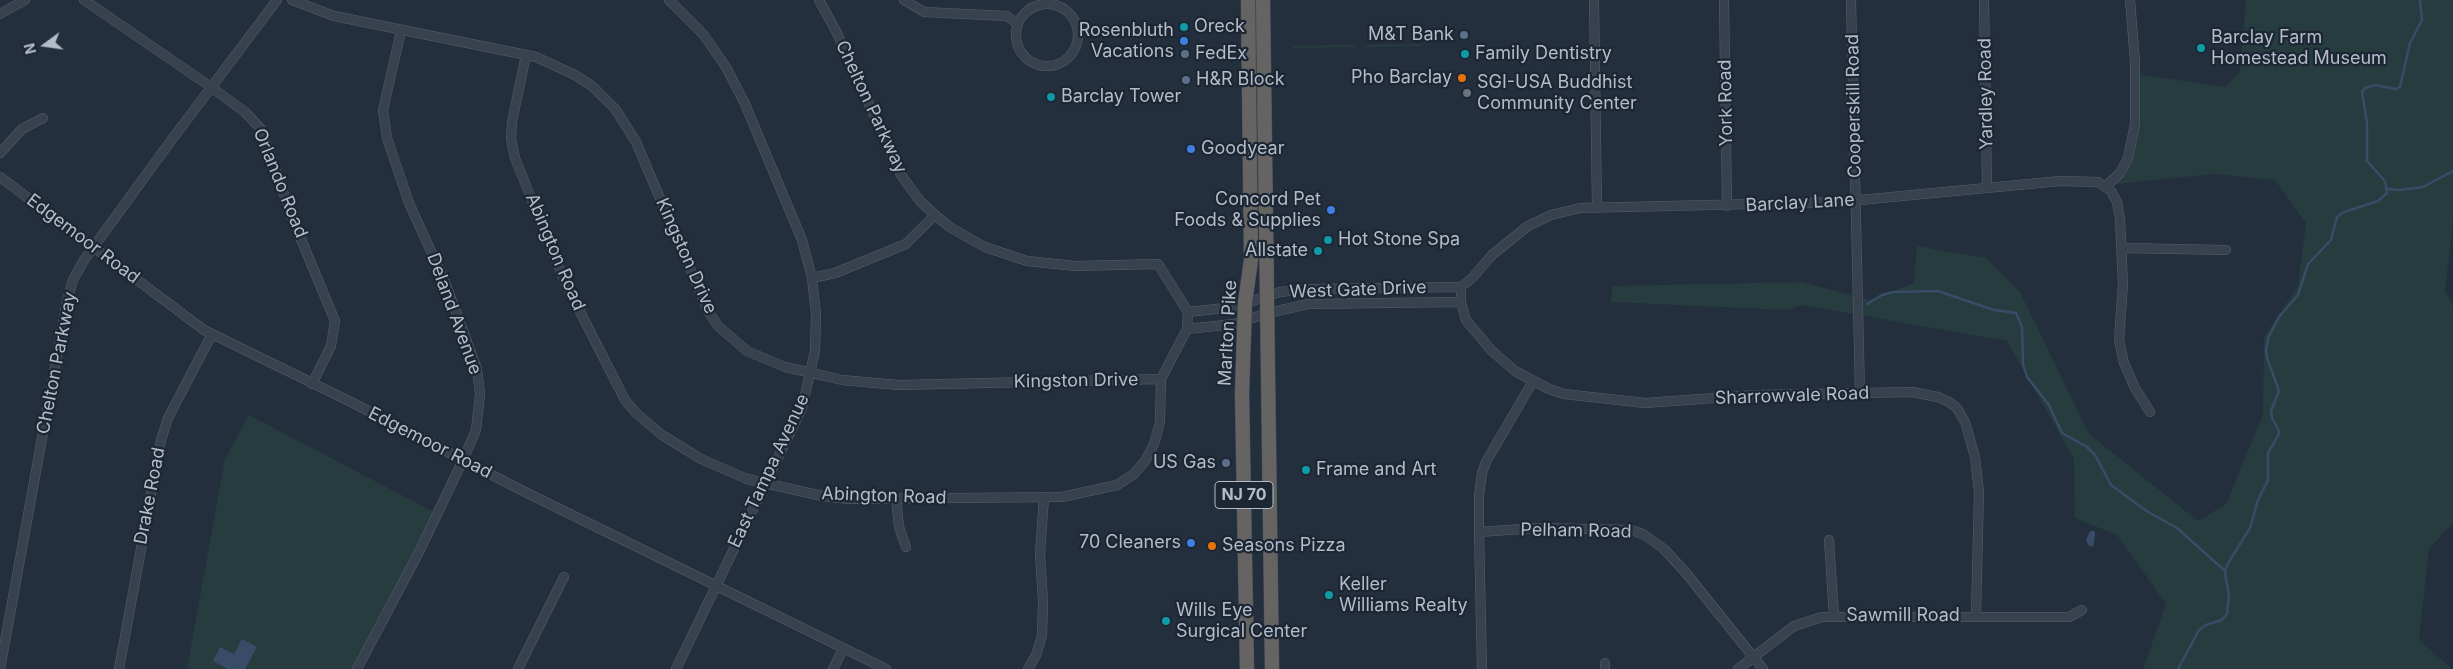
<!DOCTYPE html>
<html>
<head>
<meta charset="utf-8">
<style>
	body { margin:0 }
	#map { position:relative; width:2453px; height:669px; overflow:hidden; background:#242f3e; font-family:Inter,sans-serif }
	canvas { display:block }
	.north { position:absolute; left:20px; top:20px; width:50px; height:50px; -webkit-text-stroke:4px #1d2633; paint-order:stroke; rotate:256deg; font-size:14px; font-weight:700; line-height:20px; text-align:center; color:#b4bcc9 }
	.north::after { content:''; display:block; margin:auto; width:18px; height:22px; background:#b4bcc9; clip-path:polygon(50% 0,100% 100%,50% 72%,0 100%) }
</style>
</head>
<body>
<div id="map">
<canvas width="2453" height="669"></canvas>
<div class="north">N</div>
</div>
<script>
const c = document.querySelector('canvas').getContext('2d');
c.lineJoin = 'round';
function fill(path, color) {
  c.fillStyle = color;
  c.fill(path, 'evenodd');
}
function poly(rows) {
  const path = new Path2D();
  for (const r of rows) {
    if (r.length === 3) {
      path.moveTo(r[0] + r[2], r[1]);
      path.arc(r[0], r[1], r[2], 0, 2 * Math.PI);
      continue;
    }
    path.moveTo(r[0], r[1]);
    for (let i = 2; i < r.length; i += 2) path.lineTo(r[i], r[i + 1]);
  }
  return path;
}
function stroke(path, color, width, dash) {
  c.strokeStyle = color;
  c.lineWidth = width;
  c.lineCap = dash ? 'butt' : 'round';
  c.setLineDash(dash || []);
  c.stroke(path);
}
function write(font, color, halo, rows, align = 'center') {
  c.font = font + ' Inter,sans-serif';
  c.lineWidth = 4.5;
  c.setLineDash([]);
  c.textBaseline = 'middle';
  c.strokeStyle = halo;
  c.fillStyle = color;
  for (const [text, x, y, turn = 0] of rows) {
    c.save();
    c.translate(x, y);
    c.rotate((+turn || 0) * Math.PI / 180);
    c.textAlign = isNaN(turn) ? turn : align;
    if (halo) c.strokeText(text, 0, 0);
    c.fillText(text, 0, 0);
    c.restore();
  }
}
fill(poly([
	[2246,0,2453,0,2453,223,2445,291,2453,305,2453,523,2429,549,2419,640,2452,669,2143,669,2166,604,2117,535,2075,518,2074,459,2007,341,1802,305,1787,310,1611,302,1612,286,1802,282,1869,300,1914,283,1917,246,1986,258,2020,292,2089,434,2198,521,2226,504,2263,415,2264,337,2298,286,2306,223,2275,180,2214,174,2106,185,2130,150,2136,74,2225,87,2240,72],
	[1422,44,1422,46,1366,47,1366,45],
	[1355,45,1355,47,1293,48,1293,46],
	[249,415,436,513,356,669,187,669,225,459]
]), '#263c3f');
fill(poly([
	[2090,531,2095,531,2095,535,2093,547,2089,546,2086,540],
	[242,639,257,647,245,669,228,669,213,661,220,647,234,654]
]), '#394c67');
stroke(poly([
	[2388,189,2400,190,2423,187,2453,171],
	[1867,304,1882,295,1893,292,1938,291,1994,310,2016,313,2022,327,2023,364,2027,377,2049,405,2062,433,2087,447,2095,455,2111,485,2148,512,2177,528,2225,571],
	[2178,669,2199,630,2206,625,2222,620,2227,614,2229,596,2225,573,2227,565,2250,528,2258,500,2268,480,2268,453,2278,436,2279,431,2272,418,2271,411,2279,391,2267,358,2266,350,2269,336,2279,317,2298,295,2308,264,2331,240,2337,217,2344,212,2378,201,2387,193,2385,181,2367,161,2367,123,2362,92,2365,88,2375,85,2396,89,2400,87,2410,43,2422,20,2420,0]
]), '#394c67', 2.5);
const minor = poly([
	[84,0,211,87,245,112,261,129,293,220,335,321,331,346,312,384],
	[292,0,334,16,536,57,575,75,592,86,616,110,636,142,708,311,718,326,747,351,785,367,812,373,842,380,898,385,1161,379],
	[669,0,703,34,726,67,745,104,802,240,812,278,816,314,815,351,802,408,676,669],
	[904,0,924,12,1007,16,1018,24],
	[1594,0,1597,208],
	[1724,0,1727,206],
	[1851,0,1860,393],
	[1984,0,1987,187],
	[1047,35,31],
	[0,14,25,0],
	[526,55,512,122,511,139,515,158,564,280,625,400,636,413,662,435,701,459,747,479,822,496,848,499,1062,497,1117,485,1134,474,1145,461,1154,444,1160,422,1161,379,1187,329,1188,312,1158,264,1075,266,1027,261,985,247,951,228,935,215,920,201,901,175,837,33,819,0],
	[0,153,22,129,43,118],
	[0,177,204,330,351,402,521,490,886,669],
	[2106,186,2120,173,2128,158,2135,124,2135,61,2130,0],
	[2122,248,2226,250],
	[812,278,835,273,906,244,935,215],
	[1188,312,1234,307,1280,292,1306,289,1461,287],
	[1187,329,1234,324,1268,313,1308,304,1461,302],
	[896,499,899,527,906,547],
	[1479,532,1536,528,1631,530,1643,534,1664,549,1686,573,1763,669],
	[1829,540,1834,616],
	[1976,616,1979,492,1975,457,1965,422,1957,408,1949,402,1938,397,1912,392,1756,395,1645,403,1564,394,1549,389,1515,371,1491,350,1466,320,1461,302,1461,287,1472,278,1492,255,1528,226,1551,215,1580,208,1839,202,2060,181,2098,182,2111,191,2117,202,2120,219,2123,284,2119,340,2124,363,2135,388,2150,412],
	[0,669,67,301,73,280,84,260,173,138,277,0],
	[119,669,161,440,168,418,212,334],
	[357,669,419,552,463,460,476,430,480,394,477,369,445,282,409,203,387,138,383,110,401,31],
	[518,669,564,577],
	[833,669,843,649],
	[1028,669,1036,655,1042,636,1043,601,1040,554,1044,497],
	[1482,669,1479,532,1479,496,1482,473,1486,462,1533,381],
	[1605,669,1605,663],
	[1738,669,1794,626,1822,617,2069,617,2082,610]
]);
const trunk = poly([
	[1263,0,1272,669],
	[1247,669,1242,394,1245,303,1251,260,1248,0]
]);
stroke(minor, '#565f6c', 10);
stroke(trunk, '#434c59', 15);
stroke(minor, '#38414e', 9);
stroke(trunk, '#656462', 14);
for (const [x, y, r, color] of [
	[1184,27,5,"#0f9aa8"],
	[1464,35,5,"#5c6f8a"],
	[1184,41,5,"#3f7fe0"],
	[2201,48,5,"#0f9aa8"],
	[1185,54,5,"#5c6f8a"],
	[1465,54,5,"#0f9aa8"],
	[1462,78,5,"#e8710a"],
	[1186,80,5,"#5c6f8a"],
	[1467,93,5,"#6b7280"],
	[1051,97,5,"#0f9aa8"],
	[1191,149,5,"#3f7fe0"],
	[1331,210,5,"#3f7fe0"],
	[1328,240,5,"#0f9aa8"],
	[1318,251,5,"#0f9aa8"],
	[1226,463,5,"#5c6f8a"],
	[1306,470,5,"#0f9aa8"],
	[1191,543,5,"#3f7fe0"],
	[1212,546,5,"#e8710a"],
	[1329,595,5,"#0f9aa8"],
	[1166,621,5,"#0f9aa8"]
]) {
  const dot = new Path2D();
  dot.arc(x, y, r, 0, 2 * Math.PI);
  c.fillStyle = color;
  c.fill(dot);
  stroke(dot, '#1d2633', 2);
}
for (const [x, y, w] of [
	[1244,495,58]
]) {
  const box = new Path2D();
  box.roundRect(x - w / 2, y - 13.5, w, 27, 4);
  c.fillStyle = '#1d2633';
  c.fill(box);
  stroke(box, '#b4bcc9', 1);
}
write('bold 16px', '#b4bcc9', null, [
	["NJ 70",1244,495]
]);
write('18px', '#b4bcc9', '#1d2633', [
	["Oreck",1194,27],
	["Rosenbluth",1174,31,"right"],
	["Vacations",1174,52,"right"],
	["M&T Bank",1454,35,"right"],
	["Barclay Farm",2211,38],
	["Homestead Museum",2211,59],
	["FedEx",1195,54],
	["Family Dentistry",1475,54],
	["Pho Barclay",1452,78,"right"],
	["H&R Block",1196,80],
	["SGI-USA Buddhist",1477,83],
	["Community Center",1477,104],
	["Barclay Tower",1061,97],
	["Goodyear",1201,149],
	["Concord Pet",1321,200,"right"],
	["Foods & Supplies",1321,221,"right"],
	["Hot Stone Spa",1338,240],
	["Allstate",1308,251,"right"],
	["US Gas",1216,463,"right"],
	["Frame and Art",1316,470],
	["70 Cleaners",1181,543,"right"],
	["Seasons Pizza",1222,546],
	["Keller",1339,585],
	["Williams Realty",1339,606],
	["Wills Eye",1176,611],
	["Surgical Center",1176,632]
], 'left');
write('18px', '#b4bcc9', '#1d2633', [
	["Yardley Road",1986,94,-91],
	["York Road",1726,103,-91],
	["Cooperskill Road",1854,106,-91],
	["Chelton Parkway",871,107,65],
	["Orlando Road",280,183,68],
	["Barclay Lane",1800,203,-3],
	["Edgemoor Road",83,239,37],
	["Abington Road",555,252,67],
	["Kingston Drive",686,256,66],
	["West Gate Drive",1358,290,-2],
	["Deland Avenue",454,314,70],
	["Marlton Pike",1228,333,-87],
	["Chelton Parkway",57,363,-79],
	["Kingston Drive",1076,381,-1],
	["Sharrowvale Road",1792,396,-2],
	["Edgemoor Road",430,443,27],
	["East Tampa Avenue",769,471,-65],
	["Drake Road",150,496,-79],
	["Abington Road",884,496,2],
	["Pelham Road",1576,531,1],
	["Sawmill Road",1903,616]
]);
</script>
</body>
</html>
